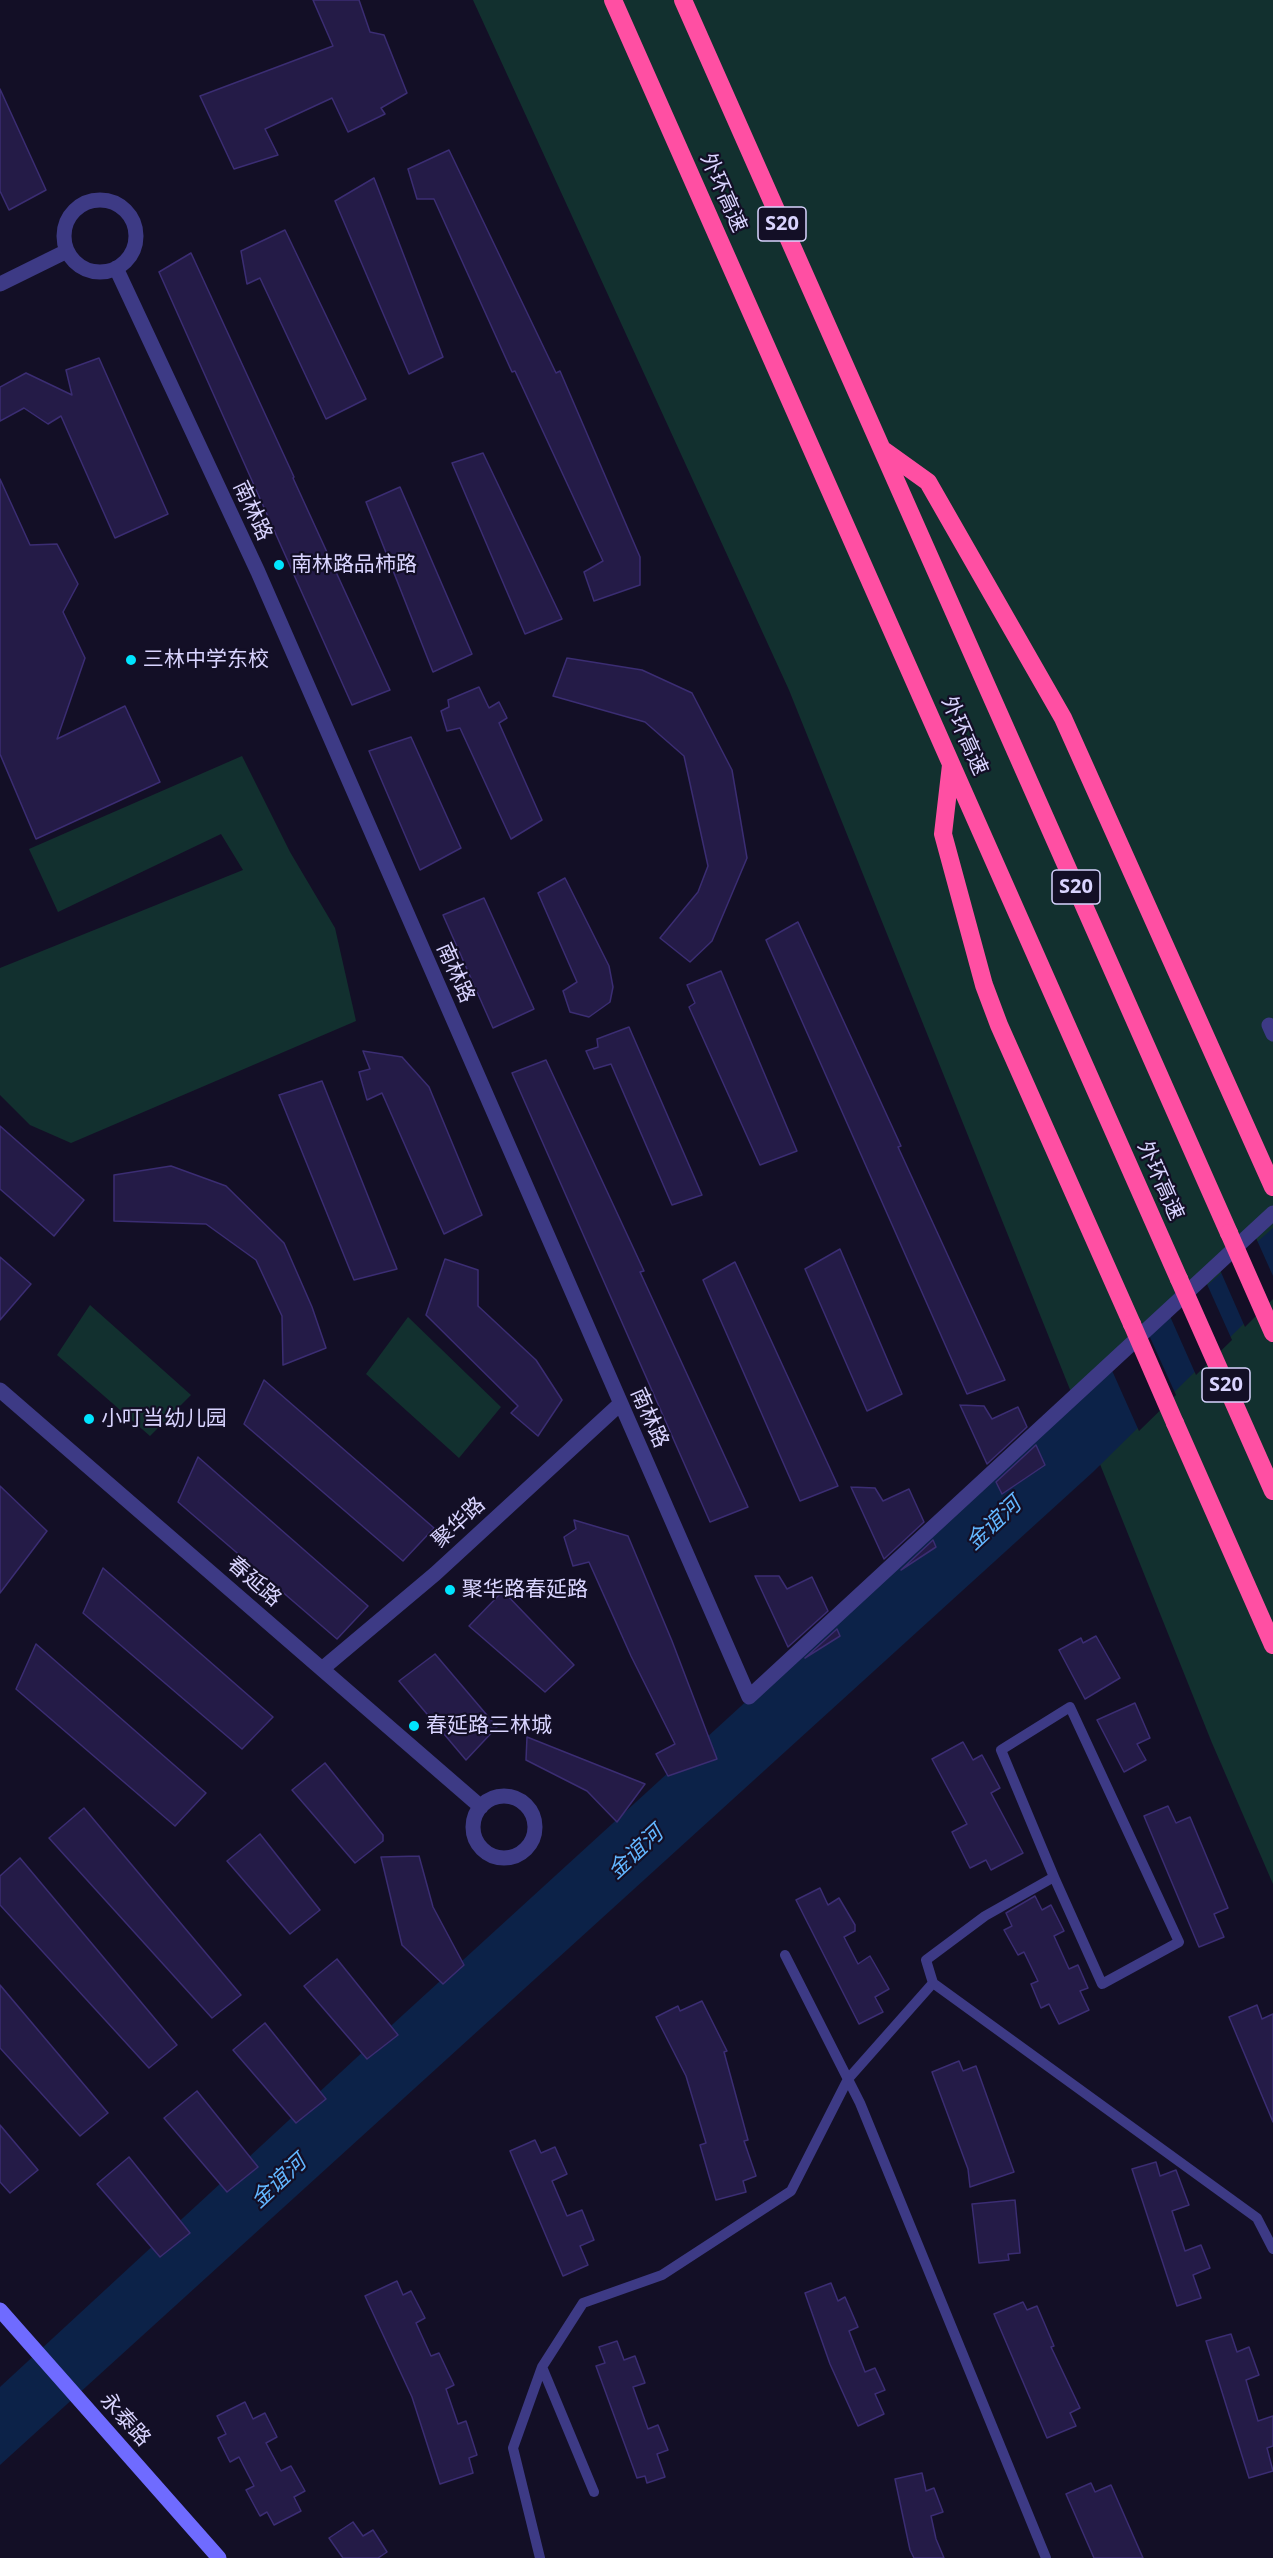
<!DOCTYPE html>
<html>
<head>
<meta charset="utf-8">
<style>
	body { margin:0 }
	canvas { display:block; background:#130f26 }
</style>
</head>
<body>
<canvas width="1273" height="2558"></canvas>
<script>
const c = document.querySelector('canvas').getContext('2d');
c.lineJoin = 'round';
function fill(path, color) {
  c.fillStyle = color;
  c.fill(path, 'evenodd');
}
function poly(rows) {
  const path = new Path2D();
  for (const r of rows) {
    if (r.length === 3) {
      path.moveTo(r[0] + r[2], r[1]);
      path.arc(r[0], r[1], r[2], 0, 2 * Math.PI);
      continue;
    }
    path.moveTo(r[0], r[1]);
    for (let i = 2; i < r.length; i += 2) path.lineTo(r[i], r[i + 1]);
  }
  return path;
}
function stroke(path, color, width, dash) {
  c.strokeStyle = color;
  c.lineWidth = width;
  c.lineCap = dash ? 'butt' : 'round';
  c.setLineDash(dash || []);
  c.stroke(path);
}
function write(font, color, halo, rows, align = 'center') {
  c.font = font + ' "Open Sans","Noto Sans SC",sans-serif';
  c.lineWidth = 4.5;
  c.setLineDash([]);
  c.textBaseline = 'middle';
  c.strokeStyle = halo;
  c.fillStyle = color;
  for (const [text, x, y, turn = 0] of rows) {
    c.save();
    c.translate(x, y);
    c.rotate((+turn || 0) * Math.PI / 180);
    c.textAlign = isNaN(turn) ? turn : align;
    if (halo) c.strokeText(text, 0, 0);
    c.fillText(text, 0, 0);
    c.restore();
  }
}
fill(poly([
	[473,0,1273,0,1273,1884,1212,1743,789,690],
	[242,756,290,852,335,928,356,1021,71,1143,30,1125,0,1095,0,968,243,870,221,834,58,912,29,849],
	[90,1305,191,1395,150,1436,57,1355],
	[408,1317,501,1407,459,1458,366,1374]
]), '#12302f');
fill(poly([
	[1273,1228,1273,1295,1093,1472,0,2465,0,2387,393,2024,1075,1401]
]), '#0c2248');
fill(poly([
	[1256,1238,1273,1276,1273,1299,1245,1327,1220,1270],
	[1206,1282,1232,1340,1196,1375,1169,1314],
	[1148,1333,1176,1395,1139,1431,1110,1366]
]), '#130f26');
const building = poly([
	[313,0,359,0,370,32,384,35,407,93,381,108,385,114,348,132,332,98,265,129,278,155,234,169,200,96,333,46,313,0],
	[0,89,46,190,9,210,0,191,0,89],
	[449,150,556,373,560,371,640,557,640,585,594,601,584,572,603,561,515,371,512,372,434,199,417,199,408,169,449,150],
	[374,178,443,357,409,374,335,201,374,178],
	[285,230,366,399,326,419,260,278,247,284,241,251,285,230],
	[191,253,294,477,293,478,390,690,352,705,159,272,191,253],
	[99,358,168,514,115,538,61,416,48,424,24,408,0,421,0,387,26,373,72,395,66,370,99,358],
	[483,453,562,619,525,634,452,463,483,453],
	[0,479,30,545,57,544,78,584,63,612,85,658,57,739,125,706,160,782,36,839,0,754,0,479],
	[400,487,472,654,433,672,366,502,400,487],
	[567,658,642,670,692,693,732,770,747,858,712,941,690,962,660,938,698,892,708,866,684,756,645,722,553,696,567,658],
	[479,687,489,708,499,702,507,718,499,723,542,820,511,839,460,728,447,731,441,711,449,707,448,700,479,687],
	[411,737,461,848,420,870,369,751,411,737],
	[565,878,609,966,613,987,610,1002,589,1017,570,1012,563,991,577,982,538,893,565,878],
	[484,898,534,1009,493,1028,443,915,484,898],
	[798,922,901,1146,898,1147,1005,1380,967,1394,766,940,798,922],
	[721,971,797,1151,760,1165,689,1007,695,1003,687,985,721,971],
	[629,1027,702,1195,672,1205,611,1064,594,1069,586,1051,598,1047,597,1039,629,1027],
	[363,1051,402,1057,429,1087,482,1215,444,1234,382,1093,367,1100,359,1072,370,1069,363,1051],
	[546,1060,644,1271,640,1272,748,1507,710,1522,512,1073,546,1060],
	[322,1081,397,1269,354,1280,279,1095,322,1081],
	[0,1126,84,1200,54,1236,0,1189,0,1126],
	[171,1166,226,1186,284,1243,312,1307,326,1348,283,1365,282,1316,256,1260,206,1224,114,1221,114,1175,171,1166],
	[840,1249,902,1394,867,1411,805,1269,840,1249],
	[0,1257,31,1284,0,1320,0,1257],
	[445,1259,478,1270,478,1306,536,1360,562,1400,538,1436,511,1413,518,1406,426,1315,445,1259],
	[735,1262,838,1486,800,1501,703,1280,735,1262],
	[264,1380,434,1528,403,1561,244,1424,264,1380],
	[960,1405,984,1406,992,1419,1018,1407,1027,1427,987,1464,960,1405],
	[1036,1445,1045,1465,1002,1494,996,1482,1036,1445],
	[198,1457,368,1606,337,1639,178,1502,198,1457],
	[0,1486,47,1531,0,1593,0,1486],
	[851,1487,875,1488,883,1501,909,1489,924,1522,884,1559,851,1487],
	[574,1520,628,1536,672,1641,717,1759,668,1776,656,1754,675,1744,631,1656,589,1562,573,1566,564,1537,576,1529,574,1520],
	[933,1540,936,1547,901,1570,933,1540],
	[103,1568,273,1717,242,1749,83,1613,103,1568],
	[755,1576,779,1576,787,1589,812,1577,828,1611,788,1647,755,1576],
	[503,1591,574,1665,545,1692,469,1626,503,1591],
	[837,1629,840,1636,805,1658,837,1629],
	[1096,1636,1120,1678,1085,1699,1059,1650,1081,1638,1083,1643,1096,1636],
	[36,1644,206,1793,175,1826,16,1689,36,1644],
	[435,1654,497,1727,466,1760,399,1681,435,1654],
	[1135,1703,1150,1738,1137,1744,1146,1760,1124,1772,1097,1720,1135,1703],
	[527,1737,645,1784,617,1822,587,1791,526,1760,527,1737],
	[963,1742,973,1760,982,1755,1000,1788,991,1793,1023,1853,991,1870,986,1860,970,1868,952,1832,967,1824,932,1759,963,1742],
	[325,1763,383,1835,383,1841,355,1863,292,1790,325,1763],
	[1168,1806,1176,1823,1190,1817,1228,1908,1214,1914,1224,1937,1199,1947,1144,1816,1168,1806],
	[84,1808,241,1995,212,2018,49,1838,84,1808],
	[260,1834,320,1910,290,1934,227,1861,260,1834],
	[419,1856,433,1907,464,1965,443,1984,402,1945,381,1857,419,1856],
	[20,1858,177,2045,149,2068,0,1905,0,1876,20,1858],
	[820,1888,828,1905,839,1898,855,1925,855,1931,844,1937,858,1964,870,1956,889,1989,875,1997,883,2012,859,2024,796,1900,820,1888],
	[1035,1896,1042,1910,1051,1905,1064,1931,1054,1936,1069,1969,1078,1965,1088,1988,1080,1991,1089,2010,1059,2024,1049,2004,1041,2008,1031,1984,1038,1981,1024,1952,1018,1955,1004,1930,1012,1926,1006,1913,1035,1896],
	[337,1959,398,2035,367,2059,304,1986,337,1959],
	[0,1985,108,2113,80,2136,0,2048,0,1985],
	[702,2001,727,2051,724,2052,748,2140,744,2141,756,2176,743,2181,746,2192,716,2200,700,2145,706,2143,686,2076,656,2017,678,2006,680,2011,702,2001],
	[1257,2005,1262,2019,1273,2014,1273,2122,1229,2017,1257,2005],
	[265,2023,326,2099,296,2123,233,2050,265,2023],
	[959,2061,963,2071,976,2066,1014,2172,970,2187,968,2169,932,2072,959,2061],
	[197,2091,258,2167,227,2192,164,2118,197,2091],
	[0,2125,38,2170,10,2193,0,2182,0,2125],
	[535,2140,541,2153,555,2147,567,2174,552,2181,567,2216,582,2210,594,2240,580,2246,588,2265,563,2276,510,2151,535,2140],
	[129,2157,190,2233,160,2257,97,2184,129,2157],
	[1156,2162,1160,2176,1176,2170,1189,2205,1172,2211,1185,2251,1201,2245,1210,2268,1193,2275,1201,2298,1177,2306,1132,2169,1156,2162],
	[1015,2200,1020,2253,1008,2254,1009,2260,979,2263,972,2204,1015,2200],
	[397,2281,403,2295,411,2291,425,2318,416,2323,431,2356,439,2353,454,2385,446,2389,458,2424,466,2421,477,2455,469,2458,473,2473,440,2484,412,2397,365,2296,397,2281],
	[831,2283,838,2301,845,2297,858,2327,849,2331,865,2372,875,2368,885,2390,875,2394,884,2414,858,2426,830,2364,805,2293,831,2283],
	[1023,2302,1027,2310,1037,2306,1054,2346,1051,2347,1080,2408,1070,2413,1076,2426,1047,2438,994,2314,1023,2302],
	[1231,2334,1237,2352,1249,2347,1259,2375,1246,2380,1258,2421,1273,2416,1273,2446,1267,2448,1273,2471,1249,2478,1206,2341,1231,2334],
	[617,2341,624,2360,635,2356,645,2383,633,2387,648,2429,658,2425,668,2450,657,2454,665,2477,647,2483,645,2476,637,2478,596,2366,605,2363,599,2347,617,2341],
	[245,2402,253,2419,265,2413,277,2437,266,2443,281,2471,291,2466,305,2491,294,2497,301,2511,274,2525,267,2512,260,2516,246,2490,254,2486,239,2457,230,2462,218,2438,226,2434,217,2416,245,2402],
	[922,2473,926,2491,934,2488,943,2512,931,2516,936,2539,944,2558,914,2558,910,2550,895,2479,922,2473],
	[1091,2483,1095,2492,1111,2485,1143,2558,1094,2558,1066,2494,1091,2483],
	[353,2522,363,2536,373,2530,387,2552,378,2558,343,2558,329,2538,353,2522]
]);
fill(building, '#241b47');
stroke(building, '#3b2d73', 1.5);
stroke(poly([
	[1054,1877,1102,1984,1179,1942,1070,1707,1001,1750,1054,1877,985,1916,926,1960,933,1983,1257,2218,1273,2249],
	[785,1955,860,2103,1046,2558],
	[542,2367,583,2303,662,2275,791,2191,848,2079,933,1983],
	[540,2558,513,2448,542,2367,594,2492]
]), '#3d3a85', 10);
stroke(poly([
	[100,236,36],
	[116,268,258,572,749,1697,1273,1213],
	[0,284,67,251],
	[1269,1025,1273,1034],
	[0,1390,481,1807],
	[322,1669,435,1574,620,1404],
	[504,1827,31]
]), '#3d3a85', 15);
stroke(poly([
	[0,2310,219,2558]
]), '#6f6bff', 15);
stroke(poly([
	[613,0,1179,1279],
	[683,0,1229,1233],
	[882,449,928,482,1063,718,1273,1187],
	[951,765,943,834,984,985,999,1025,1132,1324],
	[1175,1423,1273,1645]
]), '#ff4fa3', 18);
stroke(poly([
	[1229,1233,1273,1333],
	[1179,1279,1273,1491],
	[1132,1324,1175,1423]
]), '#ff4fa3', 18);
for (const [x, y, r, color] of [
	[279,565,6,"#00e5ff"],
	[131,660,6,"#00e5ff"],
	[89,1419,6,"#00e5ff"],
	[450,1590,6,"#00e5ff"],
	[414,1726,6,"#00e5ff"]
]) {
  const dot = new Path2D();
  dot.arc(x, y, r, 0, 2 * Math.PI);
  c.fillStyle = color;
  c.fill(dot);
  stroke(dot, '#130f26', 2);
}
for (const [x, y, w] of [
	[782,224,48],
	[1076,887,48],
	[1226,1385,48]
]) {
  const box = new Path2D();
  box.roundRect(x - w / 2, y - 17, w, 34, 4.5);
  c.fillStyle = '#130f26';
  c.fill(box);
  stroke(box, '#d9d4ff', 1.5);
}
write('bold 20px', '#d9d4ff', null, [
	["S20",782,224],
	["S20",1076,887],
	["S20",1226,1385]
]);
write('21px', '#d9d4ff', '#130f26', [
	["外环高速",723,193,66],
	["南林路",252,511,65],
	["外环高速",964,736,66],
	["南林路",455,973,66],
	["外环高速",1160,1181,66],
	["南林路",649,1418,66],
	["聚华路",459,1523,-43],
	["春延路",254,1582,41],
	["永泰路",125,2420,48]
]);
write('21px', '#d9d4ff', '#130f26', [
	["南林路品柿路",291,565],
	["三林中学东校",143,660],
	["小叮当幼儿园",101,1419],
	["聚华路春延路",462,1590],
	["春延路三林城",426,1726]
], 'left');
write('italic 22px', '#62b6ff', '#130f26', [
	["金谊河",994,1524,-43],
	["金谊河",636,1853,-43],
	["金谊河",279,2182,-43]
]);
</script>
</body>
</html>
